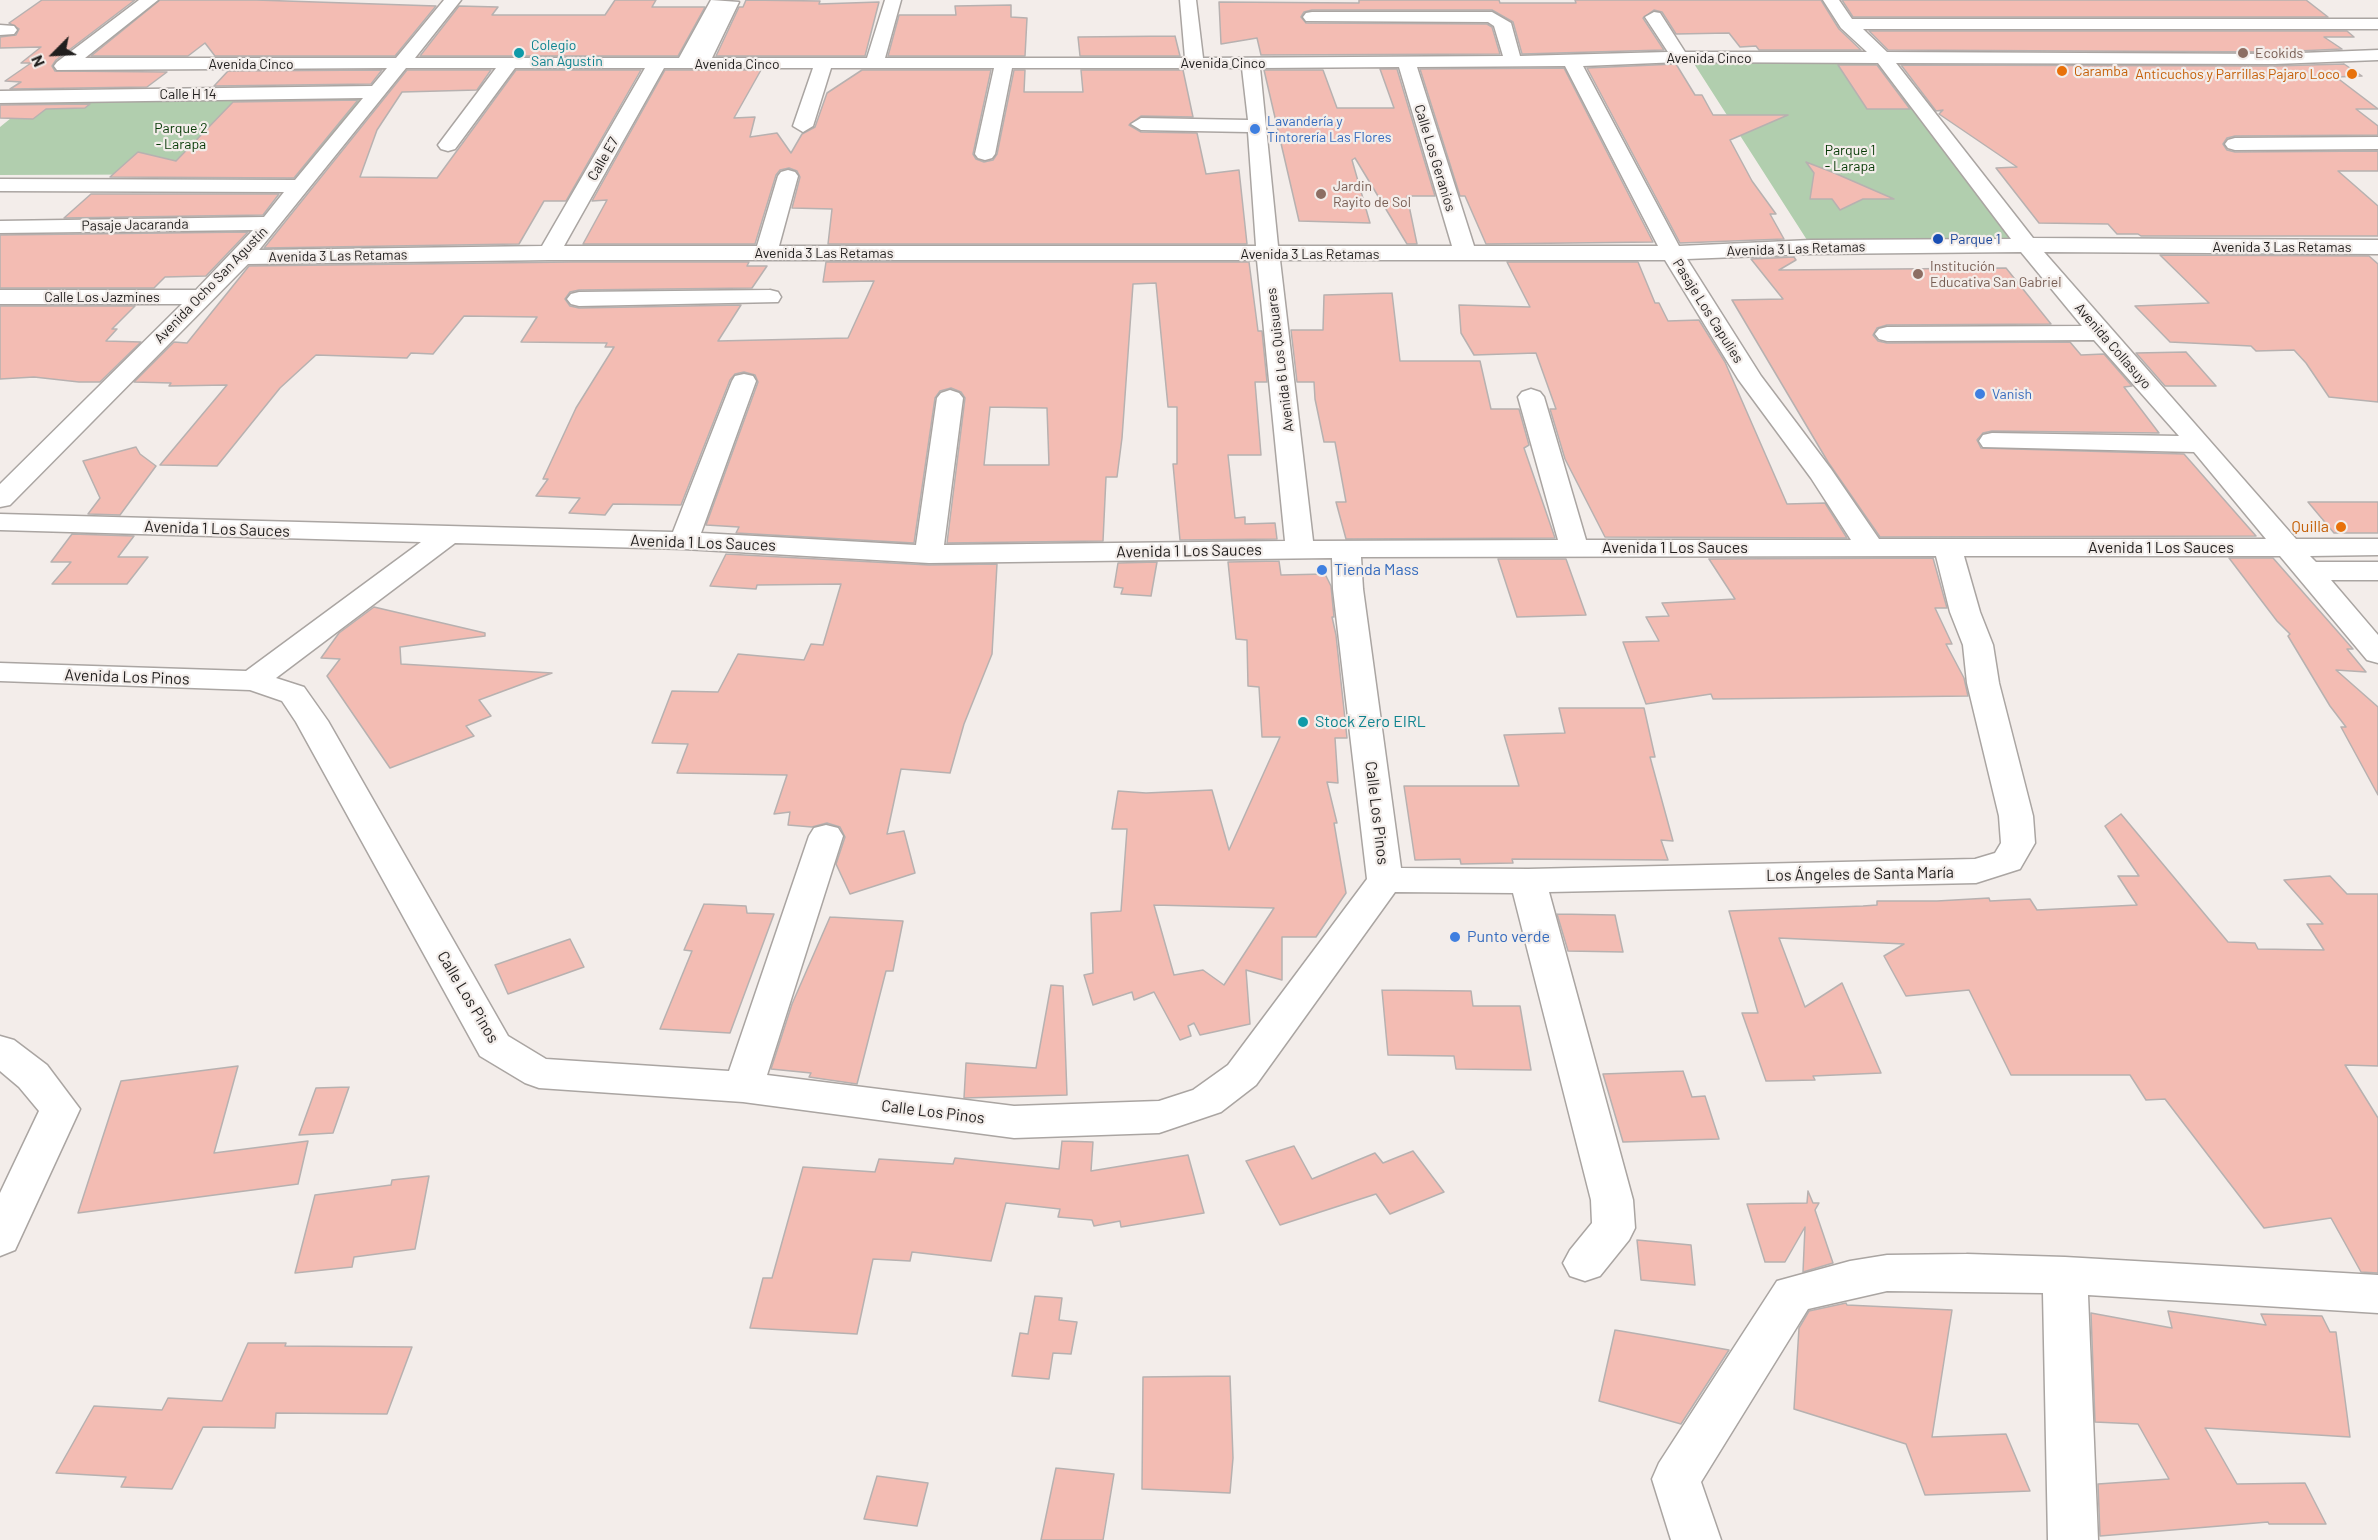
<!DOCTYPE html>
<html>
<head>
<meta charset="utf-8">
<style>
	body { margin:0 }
	#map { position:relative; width:2378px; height:1540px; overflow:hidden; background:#f3edea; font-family:Barlow,sans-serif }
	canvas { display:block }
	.north { position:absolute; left:24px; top:24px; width:60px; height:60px; -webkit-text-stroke:4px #f3edea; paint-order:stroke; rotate:246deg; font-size:16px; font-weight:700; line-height:24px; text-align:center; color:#211f1e }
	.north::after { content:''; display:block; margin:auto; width:21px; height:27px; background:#211f1e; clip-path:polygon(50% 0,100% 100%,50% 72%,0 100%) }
</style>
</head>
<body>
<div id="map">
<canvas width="2378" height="1540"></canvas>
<div class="north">N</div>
</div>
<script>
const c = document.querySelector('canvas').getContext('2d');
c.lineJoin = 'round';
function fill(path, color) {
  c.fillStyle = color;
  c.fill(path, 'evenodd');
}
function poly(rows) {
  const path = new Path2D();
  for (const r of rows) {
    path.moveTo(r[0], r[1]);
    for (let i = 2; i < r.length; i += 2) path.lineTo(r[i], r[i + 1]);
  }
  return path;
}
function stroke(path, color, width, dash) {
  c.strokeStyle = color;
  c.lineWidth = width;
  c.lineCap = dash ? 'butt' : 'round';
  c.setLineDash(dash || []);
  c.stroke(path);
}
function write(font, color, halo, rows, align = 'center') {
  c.font = font + ' Barlow,sans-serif';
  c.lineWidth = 4.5;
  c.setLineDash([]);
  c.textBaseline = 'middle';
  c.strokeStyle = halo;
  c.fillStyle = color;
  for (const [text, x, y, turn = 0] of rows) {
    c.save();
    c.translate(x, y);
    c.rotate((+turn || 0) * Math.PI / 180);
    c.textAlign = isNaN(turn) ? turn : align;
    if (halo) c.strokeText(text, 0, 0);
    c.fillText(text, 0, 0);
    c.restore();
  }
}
fill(poly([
	[1691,59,1874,62,2014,238,1807,240],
	[37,97,363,98,298,174,0,175,0,127]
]), '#b1ceae');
const building = poly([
	[42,0,135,0,56,60,52,66,55,71,167,72,147,87,10,89,21,82,5,81,31,63,21,63,41,47,0,48,0,37,16,35,19,29,9,23,42,0],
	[160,0,256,0,436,6,395,56,215,56,205,43,188,56,91,56,160,0],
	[615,0,656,0,652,7,705,7,678,56,420,56,459,6,498,7,492,15,605,15,615,0],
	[746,0,820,1,819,4,879,2,865,56,716,56,739,7,743,7,746,0],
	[1359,0,1499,0,1500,3,1576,3,1575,0,1821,0,1839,29,1861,50,1759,50,1756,46,1740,47,1729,33,1676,34,1662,12,1654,10,1643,18,1664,50,1522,54,1513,22,1492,10,1312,10,1304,12,1301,17,1306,23,1487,24,1492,27,1500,54,1261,55,1257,38,1221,44,1219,2,1359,3,1359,0],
	[1842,0,2306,0,2328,17,1853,17,1842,0],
	[1011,5,1011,17,1027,18,1025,56,888,56,899,15,956,15,955,6,1011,5],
	[1869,31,2347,31,2354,37,2324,37,2342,49,2275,52,1888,50,1869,31],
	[1175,36,1180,56,1080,56,1078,37,1175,36],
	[1676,64,1695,95,1702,95,1713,115,1788,115,1730,140,1752,181,1776,214,1770,214,1784,239,1680,243,1587,68,1676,64],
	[2344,64,2362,76,2336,77,2378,109,2356,109,2378,126,2378,135,2235,136,2227,138,2223,144,2227,150,2235,152,2378,151,2378,171,2338,171,2378,206,2378,236,2141,236,2138,234,2117,234,2108,224,2039,223,1996,168,2017,167,1939,114,1943,110,1936,111,1901,65,2275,66,2344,64],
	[1838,65,1877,65,1910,109,1867,109,1838,65],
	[1564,68,1653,242,1486,244,1465,196,1460,196,1420,69,1564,68],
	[1380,69,1397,69,1435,196,1407,196,1417,244,1407,244,1355,158,1352,160,1370,223,1299,221,1264,70,1323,70,1337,108,1394,108,1380,69],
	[382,70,371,84,214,86,228,71,382,70],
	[407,70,491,70,477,90,402,92,377,130,360,177,437,178,516,70,641,70,566,201,544,201,519,244,264,248,407,70],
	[665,70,761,70,734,118,755,117,750,137,777,133,791,153,802,134,815,127,827,93,862,70,991,70,973,154,976,159,984,162,993,160,997,154,1014,70,1025,70,1024,92,1083,92,1081,70,1183,70,1193,117,1141,116,1129,125,1141,132,1197,133,1206,174,1239,170,1247,244,828,244,832,209,792,208,800,177,797,171,789,168,780,170,776,175,755,244,583,244,607,200,592,201,665,70],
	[358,100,294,178,110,177,138,152,176,161,233,102,358,100],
	[90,104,85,108,46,109,33,119,0,118,0,105,90,104],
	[1806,162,1832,172,1894,199,1863,199,1840,210,1832,199,1810,199,1814,173,1806,162],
	[91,194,279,194,263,215,64,218,91,194],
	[248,232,206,276,165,277,154,288,0,288,0,235,248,232],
	[2160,255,2369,256,2378,264,2378,402,2329,397,2306,363,2294,350,2256,351,2251,346,2170,342,2135,306,2209,303,2160,255],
	[1794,257,1796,260,1779,270,2006,268,2051,324,1887,325,1877,328,1873,335,1878,341,1887,343,2070,342,2081,355,2104,354,2132,386,2124,387,2159,433,1992,431,1983,433,1977,440,1981,448,2184,454,2256,536,1880,537,1828,462,1732,300,1783,299,1751,259,1794,257],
	[572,262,749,262,747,266,767,266,752,288,579,290,570,292,565,299,570,306,579,308,741,305,718,341,848,338,874,281,823,282,826,262,1249,262,1258,331,1262,331,1267,382,1255,382,1261,455,1228,455,1235,518,1245,517,1245,524,1275,523,1277,539,1180,540,1173,464,1177,464,1177,407,1168,407,1156,283,1133,284,1122,438,1117,477,1106,477,1103,541,947,543,965,398,961,392,951,388,940,391,935,398,914,543,736,533,739,527,706,525,758,382,755,375,744,372,735,374,730,380,681,505,613,504,605,515,569,513,580,498,536,496,548,479,543,479,576,408,614,347,605,347,607,343,521,342,537,317,464,316,433,354,411,353,407,358,316,355,280,388,217,466,160,465,227,385,169,386,171,383,134,382,174,342,187,343,249,266,572,262],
	[990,407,1047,408,1049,465,984,465,990,407],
	[1507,262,1638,262,1655,303,1659,303,1668,321,1699,320,1725,362,1787,504,1825,503,1847,538,1605,537,1565,459,1550,409,1556,409,1536,353,1474,355,1461,333,1459,305,1530,307,1507,262],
	[1392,293,1400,361,1480,361,1491,409,1519,409,1529,445,1524,448,1555,538,1346,539,1336,502,1346,502,1335,442,1324,442,1315,399,1314,382,1297,382,1291,330,1323,330,1324,295,1392,293],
	[0,306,135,306,112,329,117,329,106,341,141,342,100,382,79,382,34,377,0,379,0,306],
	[2186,352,2216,386,2165,386,2136,353,2186,352],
	[136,447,140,454,156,466,120,515,88,514,100,498,83,461,136,447],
	[2308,502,2378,502,2378,533,2334,533,2308,502],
	[72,534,134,536,118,557,148,557,127,584,52,584,71,562,51,562,72,534],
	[726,554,929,565,997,564,992,654,964,724,950,773,901,769,887,834,904,831,915,873,850,894,836,864,845,837,840,827,827,823,812,827,788,825,790,812,774,814,787,775,677,773,688,744,652,743,672,691,718,692,738,654,804,660,811,644,823,645,841,584,757,585,756,589,710,586,726,554],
	[1933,558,1947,608,1935,608,1952,644,1946,644,1964,678,1968,696,1713,699,1711,694,1646,704,1623,642,1659,641,1646,617,1669,616,1662,603,1735,599,1709,559,1933,558],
	[2229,558,2273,558,2353,649,2347,649,2366,672,2336,670,2378,707,2378,795,2341,727,2346,727,2330,706,2288,636,2290,634,2277,621,2229,558],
	[1498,559,1566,559,1586,615,1517,617,1498,559],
	[1279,561,1281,575,1325,574,1331,586,1334,617,1332,617,1336,635,1347,738,1335,738,1338,783,1327,782,1337,823,1334,823,1346,893,1316,937,1282,937,1282,980,1246,970,1250,1024,1200,1035,1194,1023,1188,1026,1191,1036,1180,1040,1154,992,1134,1000,1132,992,1093,1005,1084,975,1093,973,1091,913,1121,911,1127,829,1112,829,1118,791,1146,793,1212,790,1229,850,1280,737,1262,737,1259,687,1248,686,1247,640,1236,639,1228,562,1279,561],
	[1154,905,1274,908,1224,985,1203,970,1174,975,1154,905],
	[1157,562,1151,596,1121,594,1123,588,1114,587,1118,563,1157,562],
	[374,607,485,633,485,636,400,647,401,664,552,673,479,700,491,716,466,726,474,736,390,768,327,676,340,659,321,658,339,633,374,607],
	[1559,708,1644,708,1655,757,1650,757,1673,841,1661,840,1668,860,1512,859,1513,863,1461,864,1460,859,1415,860,1404,786,1519,786,1504,735,1565,733,1559,708],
	[2121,814,2228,942,2255,943,2258,949,2324,950,2307,924,2323,924,2284,880,2330,876,2347,894,2378,894,2378,1066,2345,1065,2378,1118,2378,1273,2361,1272,2331,1218,2264,1228,2165,1099,2146,1100,2130,1075,2011,1075,1969,990,1906,996,1884,956,1904,944,1779,938,1805,1007,1842,983,1881,1073,1813,1076,1815,1080,1766,1081,1742,1013,1758,1013,1729,911,1863,906,1877,905,1877,901,1937,901,1989,898,1990,901,2030,899,2037,910,2137,905,2118,876,2139,876,2105,826,2121,814],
	[704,904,746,906,747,913,774,914,730,1033,660,1029,692,951,684,950,704,904],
	[1557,914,1615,915,1623,952,1568,951,1557,914],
	[830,917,903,921,893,971,886,971,857,1084,809,1077,811,1073,771,1069,792,1004,830,917],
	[570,939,584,967,508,994,495,965,570,939],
	[1051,985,1063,986,1067,1095,964,1098,966,1063,1036,1068,1051,985],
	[1382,990,1471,991,1473,1006,1520,1006,1531,1070,1456,1069,1454,1056,1388,1055,1382,990],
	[238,1066,214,1153,308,1141,298,1184,78,1213,121,1081,238,1066],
	[1683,1071,1692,1097,1705,1096,1719,1139,1623,1142,1603,1074,1683,1071],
	[349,1087,333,1133,299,1135,316,1088,349,1087],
	[1062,1141,1093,1142,1091,1171,1188,1155,1204,1213,1121,1227,1120,1221,1094,1226,1092,1220,1058,1217,1060,1209,1006,1203,991,1261,912,1252,910,1261,873,1259,857,1334,750,1328,763,1278,772,1278,803,1167,875,1172,879,1159,953,1164,955,1158,1059,1169,1062,1141],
	[1294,1146,1312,1179,1375,1153,1383,1163,1413,1151,1444,1192,1390,1214,1376,1194,1280,1225,1246,1161,1294,1146],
	[429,1176,415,1249,354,1257,352,1267,295,1273,315,1195,391,1185,392,1180,429,1176],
	[1808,1191,1813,1203,1819,1203,1815,1210,1833,1263,1803,1272,1805,1227,1785,1262,1765,1262,1747,1204,1807,1203,1808,1191],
	[1637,1240,1691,1245,1695,1285,1641,1280,1637,1240],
	[1035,1296,1062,1298,1059,1320,1077,1322,1071,1354,1053,1353,1049,1379,1012,1376,1020,1333,1028,1334,1035,1296],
	[1846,1303,1847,1305,1952,1310,1932,1437,2006,1434,2030,1491,1925,1495,1906,1444,1794,1409,1799,1328,1809,1311,1846,1303],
	[2168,1311,2266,1325,2261,1314,2322,1316,2330,1332,2336,1332,2350,1437,2205,1428,2237,1484,2305,1483,2326,1524,2269,1524,2268,1522,2100,1536,2098,1484,2169,1479,2138,1424,2095,1422,2091,1313,2172,1328,2168,1311],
	[1615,1330,1662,1338,1729,1350,1681,1424,1599,1401,1615,1330],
	[248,1343,286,1343,285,1346,412,1347,387,1414,276,1413,275,1428,203,1427,172,1489,121,1487,126,1477,56,1473,94,1406,162,1410,168,1398,222,1401,248,1343],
	[1230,1376,1233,1458,1230,1493,1142,1489,1143,1377,1230,1376],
	[1056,1468,1114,1474,1103,1540,1041,1540,1056,1468],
	[877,1476,928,1483,917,1526,864,1519,877,1476]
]);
fill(building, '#f3bcb3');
stroke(building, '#b7b1b0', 1.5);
const minor = poly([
	[139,0,158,0,85,58,396,58,444,0,461,0,415,58,679,58,711,0,739,2,712,58,867,58,885,0,901,0,885,58,1185,58,1180,0,1196,0,1203,58,1503,56,1494,26,1488,22,1306,21,1303,17,1306,13,1312,12,1492,12,1511,23,1520,56,1668,52,1645,17,1654,12,1660,13,1685,52,1867,52,1841,28,1823,0,1839,0,1852,19,2378,19,2378,29,1863,29,1887,52,2275,54,2378,50,2378,60,2275,64,1896,63,2033,238,2378,240,2378,254,2044,252,2296,539,2378,539,2378,555,2310,556,2316,562,2378,562,2378,580,2331,580,2378,635,2378,663,2367,660,2280,556,1964,556,1980,612,1993,645,1999,683,2033,816,2035,843,2020,869,1976,883,1549,892,1633,1200,1635,1228,1629,1240,1600,1276,1585,1281,1570,1276,1563,1263,1570,1250,1592,1223,1591,1200,1513,893,1395,892,1256,1085,1221,1112,1159,1133,1014,1138,743,1102,539,1088,525,1083,480,1056,296,722,282,701,250,690,0,681,0,663,246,671,421,542,0,530,0,514,673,532,732,381,735,376,744,374,753,376,756,381,701,533,916,545,937,398,941,393,950,390,959,393,963,398,944,545,1285,541,1257,260,549,260,248,264,10,505,0,507,0,484,182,304,0,304,0,290,196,290,253,230,0,233,0,221,264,217,284,192,0,191,0,179,295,180,363,98,0,103,0,91,372,86,387,68,57,70,54,66,57,62,139,0],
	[1680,62,1878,63,2011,239,1811,240,1679,246,1583,66,1680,62],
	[1565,66,1658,246,1474,246,1417,67,1565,66],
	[1399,67,1452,246,1278,246,1260,68,1399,67],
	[406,68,496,68,438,145,441,149,448,151,455,149,515,68,645,68,542,246,259,250,406,68],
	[664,68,813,68,793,126,803,132,813,126,831,68,994,68,975,154,978,158,985,160,992,158,995,154,1012,68,1242,68,1248,120,1141,118,1131,124,1141,130,1248,132,1256,246,779,246,798,176,795,172,788,170,781,172,778,176,757,246,564,246,664,68],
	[2021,252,2082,326,1887,327,1879,329,1875,334,1879,339,1887,341,2094,340,2179,436,1992,433,1983,435,1979,441,1983,447,2194,452,2266,539,1879,539,1831,469,1761,376,1687,259,1811,254,2021,252],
	[1280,260,1665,260,1738,379,1811,478,1851,540,1586,540,1544,397,1540,392,1531,389,1522,392,1518,397,1558,540,1313,541,1280,260],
	[455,543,684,549,929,563,1332,558,1333,589,1367,879,1228,1065,1193,1090,1159,1101,1014,1106,767,1075,843,836,838,828,826,825,814,828,809,836,729,1071,546,1059,508,1036,328,721,304,687,276,678,455,543],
	[1936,556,1950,612,1963,645,1967,683,1999,816,2001,843,1995,853,1975,859,1528,869,1401,868,1363,589,1361,557,1936,556],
	[0,25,14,26,17,30,14,34,0,35,0,25],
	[2378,137,2378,149,2235,150,2228,148,2225,144,2228,140,2235,138,2378,137],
	[770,290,778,292,781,297,778,302,579,306,571,304,567,299,571,294,579,292,770,290],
	[0,1036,14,1040,47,1065,80,1109,15,1250,0,1256,0,1193,39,1111,19,1087,0,1071,0,1036],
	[1967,1254,2065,1257,2378,1275,2378,1313,2088,1295,2098,1540,2048,1540,2043,1293,1887,1291,1808,1309,1701,1482,1721,1540,1671,1540,1652,1479,1659,1463,1777,1281,1850,1261,1887,1255,1967,1254]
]);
stroke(minor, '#aaa5a2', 3);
fill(minor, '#fff');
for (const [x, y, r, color] of [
	[519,53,6,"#0f9aa8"],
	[2243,53,6,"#8d6e63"],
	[2062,71,6,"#e8710a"],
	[2352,74,6,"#e8710a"],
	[1255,129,6,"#3f7fe0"],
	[1321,194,6,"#8d6e63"],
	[1938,239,6,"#1a4fb4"],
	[1918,274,6,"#8d6e63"],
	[1980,394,6,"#3f7fe0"],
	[2341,527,6,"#e8710a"],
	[1322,570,6,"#3f7fe0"],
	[1303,722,6,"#0f9aa8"],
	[1455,937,6,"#3f7fe0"]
]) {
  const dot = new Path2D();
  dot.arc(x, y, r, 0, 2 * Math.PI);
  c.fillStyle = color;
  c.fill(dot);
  stroke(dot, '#f3edea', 2);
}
write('14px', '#0d838f', '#f3edea', [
	["Colegio",531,45],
	["San Agustin",531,61]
], 'left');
write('14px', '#785e54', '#f3edea', [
	["Ecokids",2255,53],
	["Jardin",1333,186],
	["Rayito de Sol",1333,202],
	["Institución",1930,266],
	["Educativa San Gabriel",1930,282]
], 'left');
write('14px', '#211f1e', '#f3edea', [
	["Avenida Cinco",1709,58],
	["Avenida Cinco",1223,63],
	["Avenida Cinco",251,64],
	["Avenida Cinco",737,64],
	["Calle H 14",188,94],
	["Calle Los Geranios",1435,158,73],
	["Calle E7",603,159,-60],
	["Pasaje Jacaranda",135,225,-1],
	["Avenida 3 Las Retamas",2282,247],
	["Avenida 3 Las Retamas",1796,249,-2],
	["Avenida 3 Las Retamas",824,253],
	["Avenida 3 Las Retamas",1310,254],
	["Avenida 3 Las Retamas",338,256,-1],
	["Avenida Ocho San Agustín",211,285,-46],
	["Calle Los Jazmines",102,297],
	["Pasaje Los Capulies",1708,311,58],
	["Avenida Collasuyo",2113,346,49],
	["Avenida 6 Los Quisuares",1280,360,-97]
]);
write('14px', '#c56008', '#f3edea', [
	["Caramba",2074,71],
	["Anticuchos y Parrillas Pajaro Loco",2340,74,"right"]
], 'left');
write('14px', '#366cbe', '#f3edea', [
	["Lavandería y",1267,121],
	["Tintorería Las Flores",1267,137],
	["Vanish",1992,394]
], 'left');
write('14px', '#073a06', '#f3edea', [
	["Parque 2",181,128],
	["- Larapa",181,144],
	["Parque 1",1850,150],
	["- Larapa",1850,166]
]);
write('14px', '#164399', '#f3edea', [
	["Parque 1",1950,239]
], 'left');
write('16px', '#c56008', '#f3edea', [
	["Quilla",2329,527]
], 'right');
write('16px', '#211f1e', '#f3edea', [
	["Avenida 1 Los Sauces",217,529,2],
	["Avenida 1 Los Sauces",703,543,2],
	["Avenida 1 Los Sauces",1675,548],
	["Avenida 1 Los Sauces",2161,548],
	["Avenida 1 Los Sauces",1189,551,-1],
	["Avenida Los Pinos",127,677,2],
	["Calle Los Pinos",1377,813,83],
	["Los Ángeles de Santa María",1860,874,-1],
	["Calle Los Pinos",468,997,59],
	["Calle Los Pinos",933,1112,7]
]);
write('16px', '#366cbe', '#f3edea', [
	["Tienda Mass",1334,570],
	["Punto verde",1467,937]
], 'left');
write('16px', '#0d838f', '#f3edea', [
	["Stock Zero EIRL",1315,722]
], 'left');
</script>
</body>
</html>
